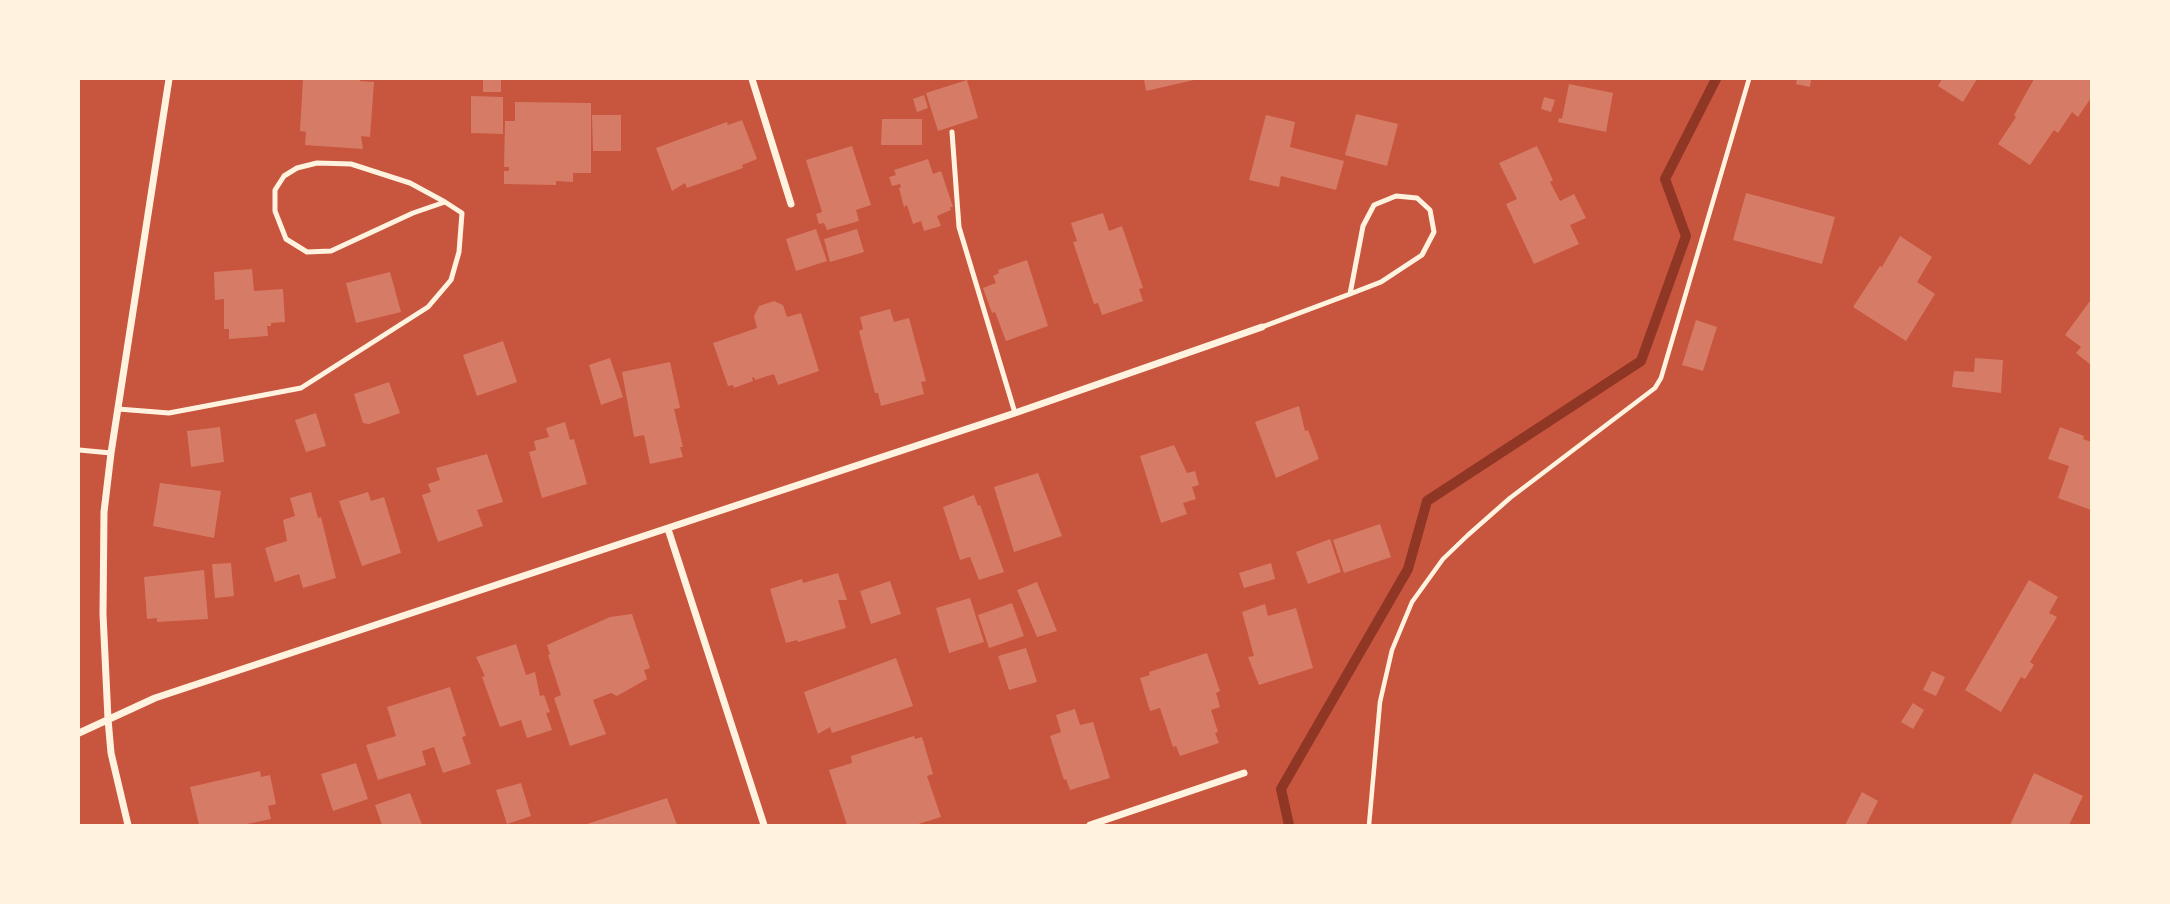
<!DOCTYPE html>
<html>
<head>
<meta charset="utf-8">
<style>
	body { margin:0 }
	#map { position:relative; width:2170px; height:904px; overflow:hidden; background:#c8553d; font-family:Jost,sans-serif }
	canvas { display:block }
	.frame { position:absolute; inset:0; border:80px solid #fff3e0; pointer-events:none }
</style>
</head>
<body>
<div id="map">
<canvas width="2170" height="904"></canvas>
<div class="frame"></div>
</div>
<script>
const c = document.querySelector('canvas').getContext('2d');
c.lineJoin = 'round';
function poly(rows) {
  const path = new Path2D();
  for (const r of rows) {
    path.moveTo(r[0], r[1]);
    for (let i = 2; i < r.length; i += 2) path.lineTo(r[i], r[i + 1]);
  }
  return path;
}
function stroke(path, color, width, dash) {
  c.strokeStyle = color;
  c.lineWidth = width;
  c.lineCap = dash ? 'butt' : 'round';
  c.setLineDash(dash || []);
  c.stroke(path);
}
function fill(path, color) {
  c.fillStyle = color;
  c.fill(path, 'evenodd');
}
stroke(poly([
	[1289,825,1281,789,1408,569,1427,501,1641,361,1686,236,1665,179,1716,79]
]), '#8f3625', 10);
fill(poly([
	[303,79,360,79,360,81,374,82,370,137,361,136,363,149,305,145,306,132,300,131],
	[1144,79,1194,79,1194,80,1146,91],
	[1797,79,1811,79,1810,87,1796,84],
	[1942,79,1977,79,1963,102,1938,86],
	[2034,79,2087,79,2091,81,2091,98,2078,117,2072,112,2058,133,2054,130,2030,165,1998,144,2016,117,2014,115],
	[483,80,501,80,501,92,483,92],
	[967,80,978,118,938,131,926,93],
	[1569,84,1613,93,1606,132,1558,122,1559,118,1562,119],
	[924,95,928,108,917,112,913,99],
	[471,96,503,97,503,134,471,133],
	[1544,97,1555,100,1551,112,1541,109],
	[515,102,591,103,591,173,573,173,573,182,556,181,556,185,504,184,504,171,509,171,509,167,504,167,505,121,515,121],
	[1356,114,1398,124,1387,166,1345,155],
	[592,115,621,115,621,151,593,151],
	[1266,115,1295,122,1290,147,1344,161,1336,190,1281,176,1279,187,1249,180],
	[882,119,922,119,922,145,881,145],
	[742,120,757,159,742,165,743,168,687,188,685,183,672,191,656,148,727,122,728,125],
	[852,146,871,205,856,210,859,221,827,230,824,223,819,224,816,214,822,212,806,160],
	[1537,146,1553,180,1550,182,1560,201,1574,194,1586,218,1570,225,1579,244,1534,264,1506,204,1517,199,1499,163],
	[928,159,933,174,941,171,953,207,950,207,951,210,937,216,941,226,924,231,921,221,913,224,907,205,904,207,899,188,901,187,900,184,892,186,889,177,896,175,894,170],
	[1746,193,1835,217,1822,264,1733,240],
	[1103,213,1109,231,1122,226,1143,288,1139,289,1143,301,1102,315,1098,303,1094,304,1073,242,1077,241,1071,223],
	[816,229,827,261,796,271,786,239],
	[857,229,864,252,830,262,824,239],
	[1900,236,1932,257,1917,282,1935,294,1906,341,1853,307,1880,266,1882,267],
	[1027,260,1048,326,1006,341,995,312,992,313,983,288,996,283,993,276,999,273,998,270],
	[252,269,254,291,283,289,285,322,271,323,271,326,267,326,268,336,229,339,229,329,224,329,224,299,215,300,214,272],
	[390,272,401,312,356,323,346,283],
	[774,301,783,305,787,317,801,313,819,371,778,385,774,374,755,380,754,377,752,378,753,381,734,388,733,385,728,386,713,343,757,328,754,316,759,306],
	[2090,301,2091,303,2091,365,2076,353,2081,347,2065,335],
	[890,309,894,322,909,318,926,381,921,382,924,394,881,406,878,393,875,393,859,331,863,329,860,317],
	[1696,320,1717,327,1703,371,1682,365],
	[503,341,517,382,477,396,463,355],
	[610,358,623,397,601,405,589,365],
	[1975,358,2003,360,2001,393,1952,387,1954,371,1974,372],
	[670,362,680,408,674,409,683,447,680,447,683,457,650,464,644,435,634,437,622,372],
	[389,382,400,413,369,424,363,423,354,394],
	[1299,406,1305,431,1308,430,1319,459,1276,478,1255,422],
	[316,413,326,446,306,452,295,420],
	[565,422,570,440,574,439,587,484,542,498,529,452,536,450,534,441,549,437,546,428],
	[220,427,224,462,191,467,187,431],
	[2060,427,2084,436,2083,439,2091,442,2091,510,2058,498,2069,466,2048,459],
	[1174,445,1187,473,1195,471,1199,485,1192,487,1196,499,1183,503,1187,514,1161,523,1140,456],
	[487,454,503,502,477,510,483,526,438,542,422,495,431,492,428,484,440,480,436,468],
	[1038,473,1062,536,1014,552,994,487],
	[160,483,221,491,214,538,153,526],
	[311,492,318,518,321,517,336,578,303,588,299,574,275,582,265,548,287,541,283,520,295,516,290,498],
	[368,492,371,501,384,497,401,553,362,566,339,501],
	[974,495,978,506,980,505,1004,572,979,580,970,557,960,560,943,507],
	[1380,524,1391,557,1344,573,1333,540],
	[1330,539,1341,572,1308,584,1296,552],
	[231,563,234,596,215,598,212,564],
	[1271,563,1275,579,1244,588,1239,573],
	[204,570,208,619,157,622,157,618,147,619,144,577],
	[838,573,847,600,838,600,846,628,798,642,797,640,786,643,770,589,802,579,803,583],
	[2029,580,2058,597,2049,613,2057,617,2030,662,2034,665,2025,679,2021,677,2001,712,1965,690],
	[890,581,901,614,871,624,860,591],
	[1037,582,1057,631,1037,637,1017,590],
	[970,598,984,642,949,653,936,608],
	[1012,603,1024,636,989,648,978,615],
	[1265,604,1268,616,1296,608,1313,668,1259,685,1248,657,1254,656,1242,612],
	[632,614,650,668,644,670,647,679,617,696,611,693,593,700,606,734,570,746,554,698,561,695,548,655,550,654,547,645,610,617],
	[516,644,526,675,535,672,540,696,544,695,550,712,546,713,552,730,527,738,521,720,500,727,482,677,485,676,476,657],
	[1026,648,1037,682,1009,690,998,656],
	[1207,653,1220,691,1216,693,1220,707,1211,710,1218,732,1215,733,1219,743,1180,756,1176,746,1173,747,1160,708,1150,711,1140,678,1150,675,1149,672],
	[896,658,913,706,832,733,830,727,818,734,804,692],
	[1932,671,1945,677,1936,696,1923,690],
	[450,687,466,736,462,737,471,764,443,773,434,747,422,751,426,765,378,780,366,745,396,736,387,707],
	[1913,703,1924,710,1913,729,1901,722],
	[1075,709,1080,725,1093,722,1110,778,1070,790,1066,779,1064,780,1050,736,1061,732,1056,715],
	[914,736,915,739,922,737,933,774,927,776,941,817,915,825,847,825,829,770,852,763,851,756],
	[356,763,368,799,333,811,321,774],
	[260,771,261,777,270,775,276,804,268,806,271,819,242,825,199,825,190,787],
	[2034,773,2083,796,2069,825,2010,825],
	[521,783,531,816,507,824,496,790],
	[1862,792,1878,801,1866,825,1845,825],
	[410,793,422,825,382,825,375,805],
	[667,798,677,825,584,825]
]), '#d67c66');
stroke(poly([
	[1369,825,1380,702,1392,650,1412,602,1443,559,1468,535,1510,498,1655,388,1661,378,1749,79]
]), '#fff3e0', 4.5);
stroke(poly([
	[952,132,959,227,1015,413],
	[1262,327,1350,294,1381,282,1422,255,1434,232,1430,210,1417,198,1396,196,1374,205,1363,226,1350,294],
	[118,409,169,413,301,388,428,307,451,280,459,252,462,213,445,202,410,183,351,164,317,163,297,168,284,176,275,190,275,211,286,239,307,252,331,251,413,213,445,202],
	[79,450,111,453]
]), '#fff3e0', 5);
stroke(poly([
	[752,79,791,204],
	[668,529,764,825],
	[79,733,155,698,1015,413,1262,327],
	[128,825,111,753,108,719,103,614,104,512,111,453,169,79],
	[1090,825,1244,773]
]), '#fff3e0', 7);
</script>
</body>
</html>
